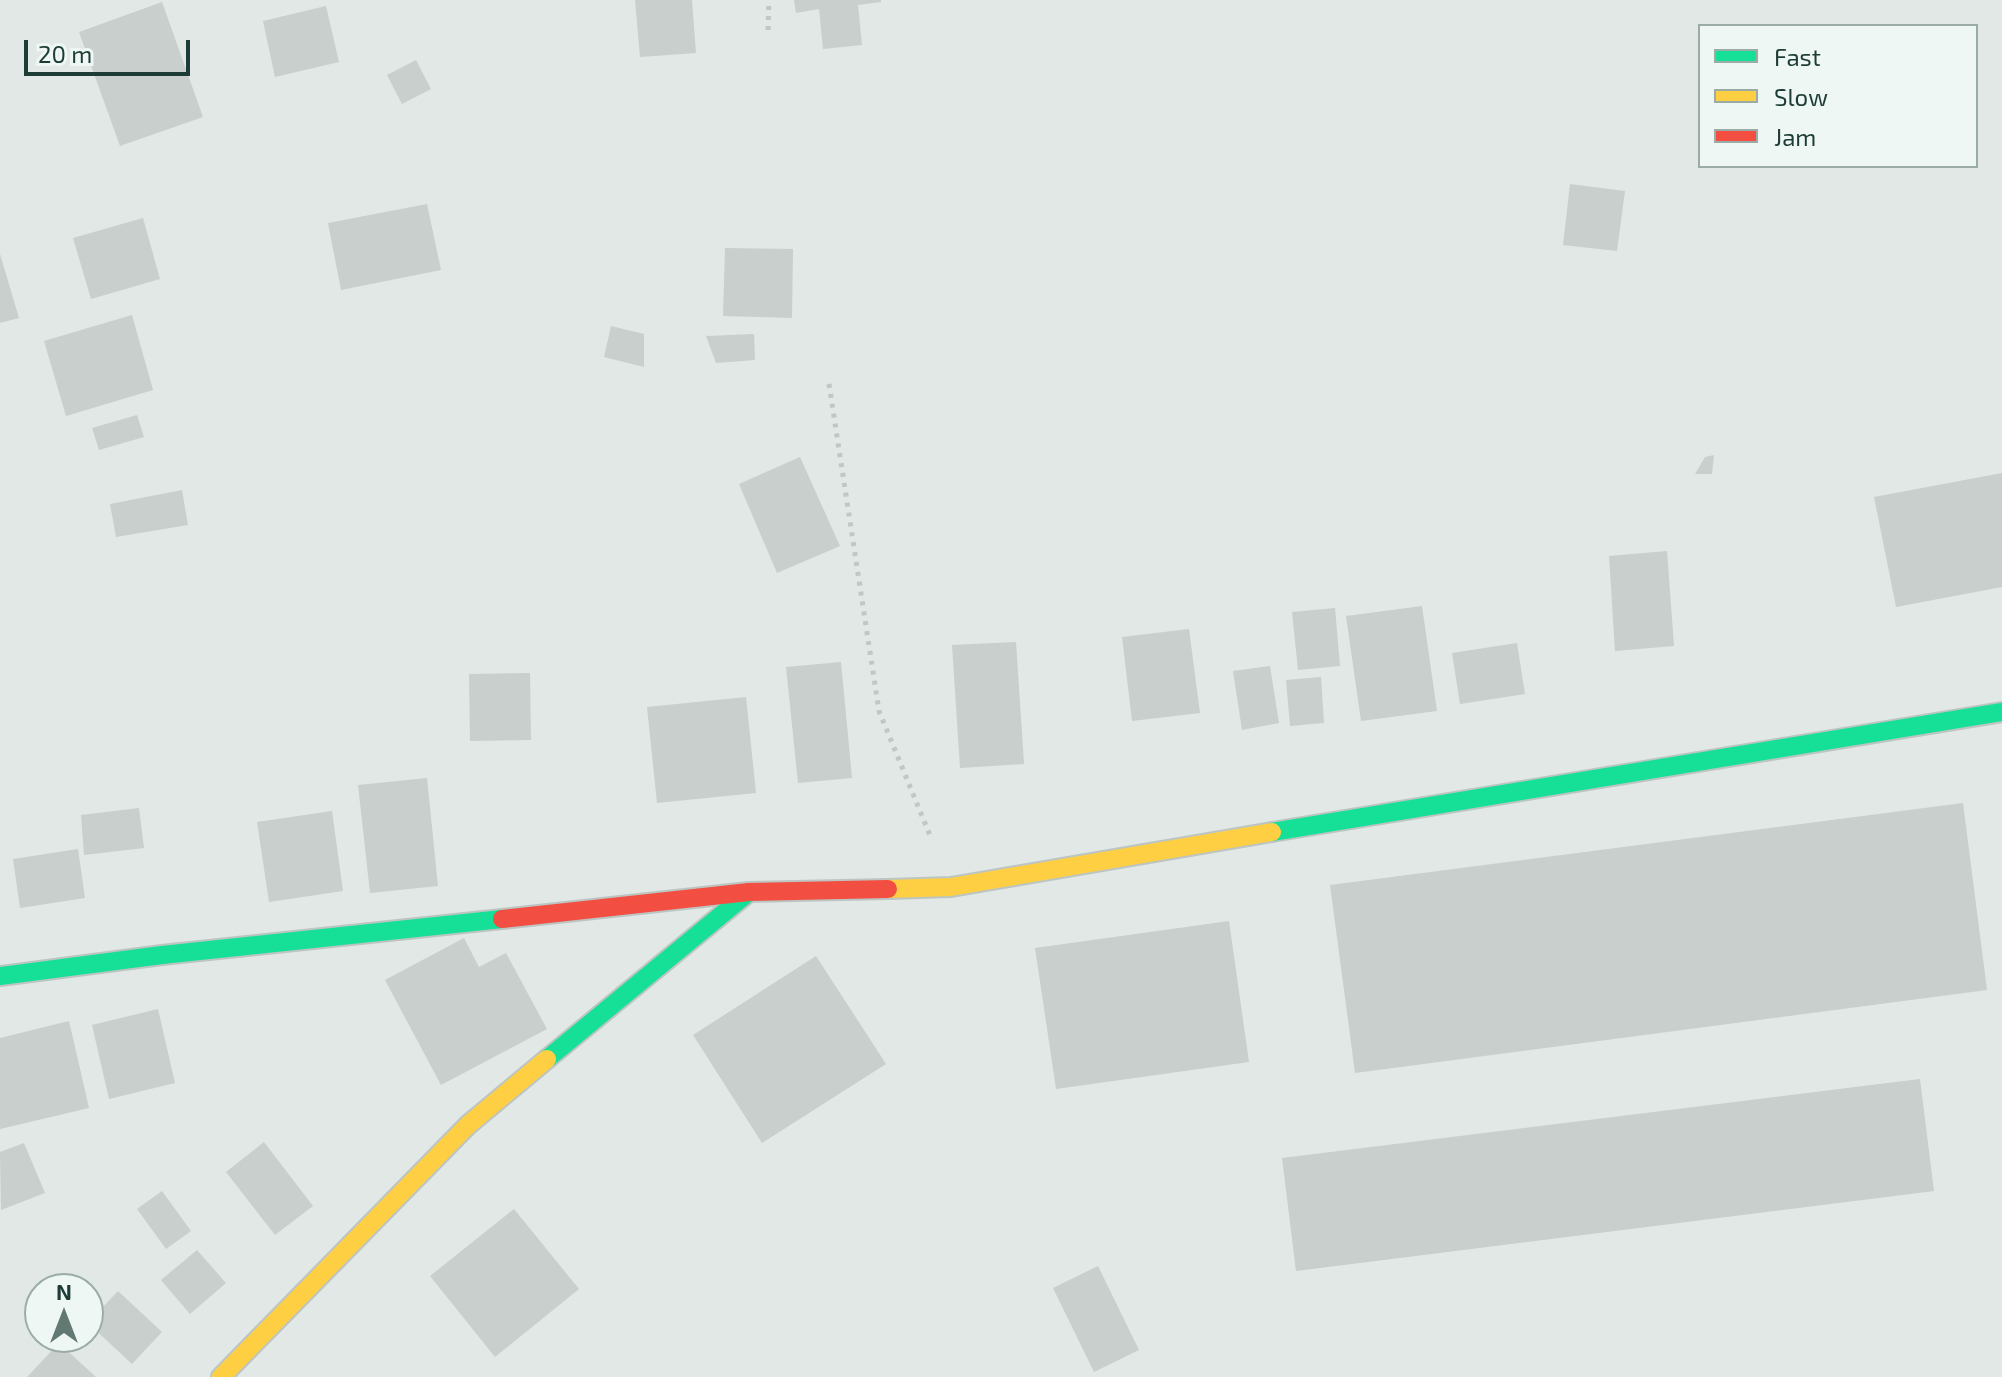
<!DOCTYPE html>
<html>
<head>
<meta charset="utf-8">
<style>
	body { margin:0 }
	#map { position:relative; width:2002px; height:1377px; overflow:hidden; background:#e1e8e5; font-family:"Exo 2",sans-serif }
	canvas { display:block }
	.legend { position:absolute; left:1698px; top:24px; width:280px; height:144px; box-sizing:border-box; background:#eef7f4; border:2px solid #9baca8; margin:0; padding:10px 14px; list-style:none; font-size:24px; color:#1e3c36 }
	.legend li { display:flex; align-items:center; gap:16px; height:40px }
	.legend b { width:40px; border:2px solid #9baca8 }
	.north { position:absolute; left:24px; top:1273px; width:80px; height:80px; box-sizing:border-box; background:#eef7f4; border:2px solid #9baca8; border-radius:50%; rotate:0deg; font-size:22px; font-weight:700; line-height:32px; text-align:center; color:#1e3c36 }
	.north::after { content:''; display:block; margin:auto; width:28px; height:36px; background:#627873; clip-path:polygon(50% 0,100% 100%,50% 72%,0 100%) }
	.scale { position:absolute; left:24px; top:40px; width:166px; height:36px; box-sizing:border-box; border:4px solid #1e3c36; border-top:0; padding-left:10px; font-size:24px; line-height:28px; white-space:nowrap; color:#1e3c36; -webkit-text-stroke:6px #eef7f4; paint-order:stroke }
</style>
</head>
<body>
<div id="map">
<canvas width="2002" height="1377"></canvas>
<ul class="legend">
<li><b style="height:10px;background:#16e098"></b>Fast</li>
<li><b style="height:10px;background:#ffcf43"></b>Slow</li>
<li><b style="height:10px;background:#f24e42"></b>Jam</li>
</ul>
<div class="north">N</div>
<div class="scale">20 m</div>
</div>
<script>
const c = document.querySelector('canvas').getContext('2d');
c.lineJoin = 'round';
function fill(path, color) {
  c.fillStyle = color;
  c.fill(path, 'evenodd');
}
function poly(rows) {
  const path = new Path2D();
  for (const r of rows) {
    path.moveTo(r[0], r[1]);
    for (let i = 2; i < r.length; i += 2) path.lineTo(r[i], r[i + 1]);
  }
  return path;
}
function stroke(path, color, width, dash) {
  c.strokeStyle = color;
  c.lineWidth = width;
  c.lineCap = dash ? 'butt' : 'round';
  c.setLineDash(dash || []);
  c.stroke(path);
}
fill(poly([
	[635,0,692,0,696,53,640,57],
	[794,0,881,0,881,2,858,5,862,45,823,49,819,9,796,13],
	[162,2,203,117,120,146,79,32],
	[326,6,339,62,275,77,263,21],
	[416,60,431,89,402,104,387,75],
	[1570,184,1625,191,1617,251,1563,245],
	[427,204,441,270,341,290,328,223],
	[143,218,160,279,91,299,73,238],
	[725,248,793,249,792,318,723,316],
	[0,254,19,318,0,323],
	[132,315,153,390,66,416,44,341],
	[611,326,644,334,644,367,604,357],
	[754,334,755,360,716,363,706,336],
	[137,415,144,437,99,450,92,428],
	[1714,455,1712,474,1695,474,1705,457],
	[800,457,840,546,777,573,739,484],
	[2002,473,2002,587,1896,607,1874,497],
	[182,490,188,525,116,537,110,504],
	[1667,551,1674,646,1615,651,1609,556],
	[1422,606,1437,711,1361,721,1346,616],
	[1335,608,1340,666,1298,670,1292,612],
	[1189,629,1200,713,1132,721,1122,637],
	[1016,642,1024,764,960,768,952,645],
	[1517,643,1525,694,1460,704,1452,653],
	[841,662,852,778,798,783,786,667],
	[1270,666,1279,723,1242,730,1233,671],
	[530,673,531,740,470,741,469,674],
	[1321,677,1324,723,1290,726,1286,680],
	[746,697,756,793,657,803,647,707],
	[427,778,438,886,370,893,358,785],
	[1963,803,1987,990,1355,1073,1330,885],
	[139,808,144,848,84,855,81,815],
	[332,811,343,891,269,902,257,822],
	[78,849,85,898,20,908,13,859],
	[1229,921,1249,1062,1056,1089,1035,948],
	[464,938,479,967,506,953,547,1029,441,1085,385,980],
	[816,956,886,1064,762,1143,693,1035],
	[158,1009,175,1083,109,1099,92,1025],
	[69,1021,89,1108,0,1129,0,1038],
	[1920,1079,1934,1191,1296,1271,1282,1158],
	[264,1142,313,1206,275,1235,226,1172],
	[24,1143,45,1193,1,1210,0,1152],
	[162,1191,191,1231,166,1249,137,1209],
	[514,1209,579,1289,495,1357,430,1276],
	[197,1250,226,1283,190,1314,161,1280],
	[1098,1266,1139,1350,1094,1372,1053,1288],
	[118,1291,162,1332,132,1364,88,1323],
	[59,1343,96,1377,27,1377]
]), '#c8cfcc');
const fast = poly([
	[1272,832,2002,712],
	[0,976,162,955,502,919],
	[547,1059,749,892]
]);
const slow = poly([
	[888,889,951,887,1272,832],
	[221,1377,468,1125,547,1059]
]);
const jam = poly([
	[502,919,749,892,888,889]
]);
stroke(fast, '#bdc5c3', 22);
stroke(slow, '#bdc5c3', 22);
stroke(jam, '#bdc5c3', 22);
stroke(poly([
	[768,30,769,0],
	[829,384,879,711,931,838]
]), '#bfc8c6', 5, [4, 6]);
stroke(fast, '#16e098', 18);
stroke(slow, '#ffcf43', 18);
stroke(jam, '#f24e42', 18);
</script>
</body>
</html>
